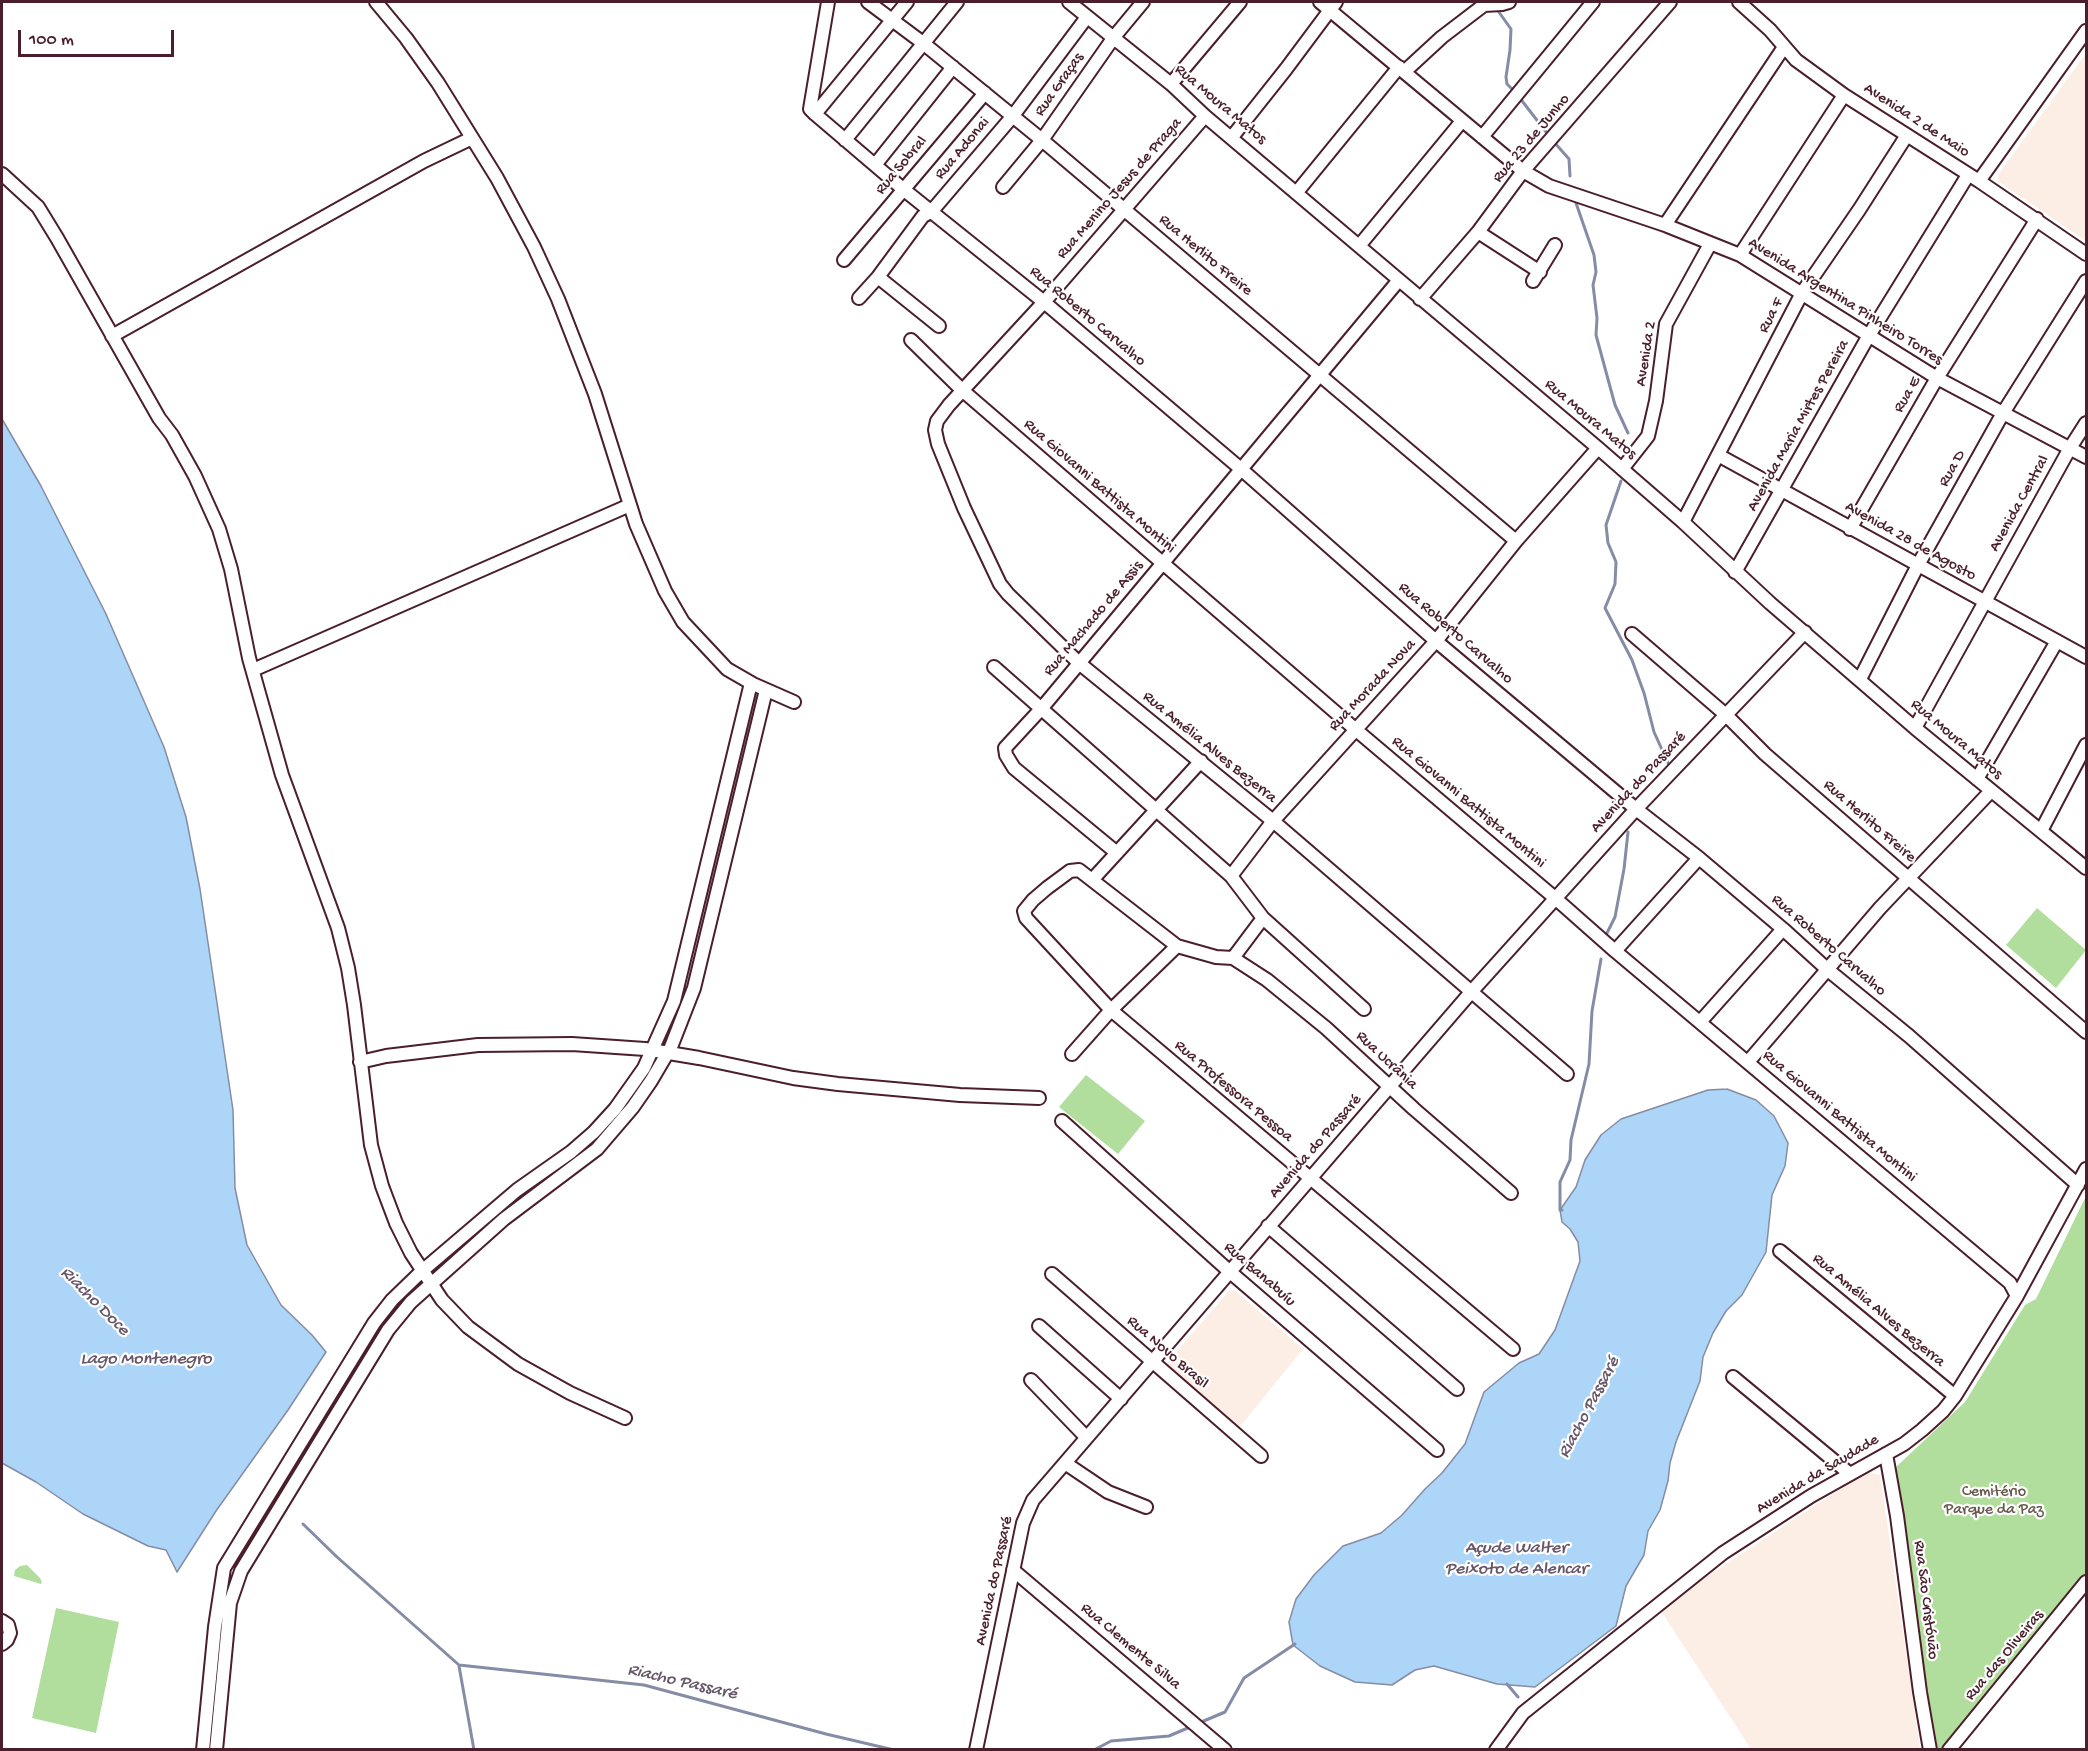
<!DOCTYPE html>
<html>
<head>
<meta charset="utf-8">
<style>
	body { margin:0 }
	#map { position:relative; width:2088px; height:1751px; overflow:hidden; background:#fff; font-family:"Gochi Hand",sans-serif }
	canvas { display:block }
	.frame { position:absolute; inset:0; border:3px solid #4a1f2b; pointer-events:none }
	.scale { position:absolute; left:18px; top:30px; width:156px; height:27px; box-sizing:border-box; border:3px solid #4a1f2b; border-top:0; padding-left:8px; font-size:18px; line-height:21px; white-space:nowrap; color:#4a1f2b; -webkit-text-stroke:4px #fff; paint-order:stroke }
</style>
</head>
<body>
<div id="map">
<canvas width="2088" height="1751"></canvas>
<div class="frame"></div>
<div class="scale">100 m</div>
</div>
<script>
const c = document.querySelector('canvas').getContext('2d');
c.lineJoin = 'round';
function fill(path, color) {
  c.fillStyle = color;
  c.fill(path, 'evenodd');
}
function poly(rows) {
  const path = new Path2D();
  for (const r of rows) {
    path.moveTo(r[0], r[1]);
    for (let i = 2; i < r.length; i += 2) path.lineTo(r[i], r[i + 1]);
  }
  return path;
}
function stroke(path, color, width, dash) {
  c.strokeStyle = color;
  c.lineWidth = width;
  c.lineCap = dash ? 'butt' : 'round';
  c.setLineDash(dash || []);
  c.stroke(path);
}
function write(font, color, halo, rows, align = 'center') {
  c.font = font + ' "Gochi Hand",sans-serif';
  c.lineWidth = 4.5;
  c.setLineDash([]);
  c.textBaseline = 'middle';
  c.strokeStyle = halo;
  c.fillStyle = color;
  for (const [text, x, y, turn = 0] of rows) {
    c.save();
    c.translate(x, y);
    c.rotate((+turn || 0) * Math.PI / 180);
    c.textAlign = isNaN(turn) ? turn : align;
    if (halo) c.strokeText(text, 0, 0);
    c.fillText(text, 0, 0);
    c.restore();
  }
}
fill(poly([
	[2086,53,2086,241,1998,181,1998,175],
	[1234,1290,1303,1349,1238,1429,1164,1366,1229,1291],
	[1866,1472,1880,1475,1920,1749,1751,1749,1659,1608]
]), '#fceee4');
fill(poly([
	[2037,908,2086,950,2056,988,2006,945],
	[1086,1075,1145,1121,1118,1154,1059,1107],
	[2086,1196,2086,1574,1946,1749,1934,1749,1896,1467,1965,1402,2025,1305,2036,1299],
	[27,1565,40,1578,42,1582,41,1584,14,1576,15,1570,20,1566],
	[56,1608,119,1622,96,1733,32,1718]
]), '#b1de9c');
const water = poly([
	[2,419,41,486,106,614,164,747,186,817,200,889,233,1110,235,1188,247,1245,281,1305,312,1335,326,1352,288,1410,216,1511,177,1572,166,1550,148,1546,83,1514,36,1482,2,1463,2,419],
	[1727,1089,1756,1100,1774,1116,1788,1143,1785,1166,1772,1195,1766,1252,1742,1295,1726,1311,1713,1333,1703,1357,1700,1381,1676,1442,1670,1463,1668,1481,1660,1510,1648,1531,1644,1555,1626,1586,1616,1626,1535,1687,1497,1684,1434,1666,1415,1670,1392,1685,1355,1682,1320,1666,1293,1645,1289,1622,1296,1599,1314,1575,1343,1546,1381,1533,1402,1515,1425,1489,1442,1473,1465,1444,1484,1392,1519,1363,1539,1354,1555,1330,1580,1261,1578,1242,1570,1229,1562,1222,1560,1210,1576,1187,1585,1160,1601,1135,1621,1119,1708,1090,1727,1089]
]);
fill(water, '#acd5f7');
stroke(water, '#858ca5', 1.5);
stroke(poly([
	[1496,8,1511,29,1510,50,1506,77,1507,84,1515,92],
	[1519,97,1550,137],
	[1554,142,1569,159,1570,176],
	[1576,203,1594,255,1596,272,1593,285,1597,318,1596,335,1615,405,1628,433],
	[1621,481,1606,525,1608,543,1616,562,1615,584,1605,608,1632,660,1644,693,1654,732,1669,765,1667,769],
	[1606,935,1615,917,1624,869,1628,832],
	[1562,1210,1560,1210,1560,1182,1570,1160,1571,1140,1589,1064,1592,1011,1601,959],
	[303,1524,337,1557,459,1665],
	[459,1665,644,1685,826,1734,894,1750],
	[459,1666,474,1750],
	[1507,1684,1518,1697],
	[1199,1723,1225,1712,1244,1678,1295,1644],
	[1094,1750,1111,1741,1169,1736,1190,1727]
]), '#858ca5', 3);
const minor = poly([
	[376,2,406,38,438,83,497,178,534,247,558,299,595,394,636,524,665,591,683,622,727,669,753,684,794,702],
	[828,2,810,109,815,114,903,189,1044,302,1241,469,1436,641,1636,809,1699,858,1783,929,1828,970,1909,1036,2078,1185],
	[868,2,923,43,1042,140,1516,541],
	[1069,2,1171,84,1205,116,1598,448,1683,522,1770,603,1915,728,2086,868],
	[1320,2,1523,171,1549,186,1665,225,1740,255,1937,378,2086,457],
	[1739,2,1770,30,1796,60,1844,95,1979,181,2086,254],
	[1404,72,1442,37,1484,5,1502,4,1509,2],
	[1171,84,1240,2],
	[815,114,907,2],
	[1205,116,1044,302,949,405,937,421,935,430,938,444,964,508,1000,584,1008,594,1079,663,1273,821,1567,1074],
	[1232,137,1286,69,1336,2],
	[1482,137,1593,2],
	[845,140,957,2],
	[875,165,953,67],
	[2,174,38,207,57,238,159,418,172,435,195,476,219,529,231,569,249,658,282,775,338,928,348,968,354,1005,371,1145,382,1186,396,1223,411,1253,442,1300,468,1327,518,1364,570,1393,625,1418],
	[1979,181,2086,31],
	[1003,187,1042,140,1114,37,1143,2],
	[1297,192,1399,67],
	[1665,225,1784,47],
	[1478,232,1540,272],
	[1359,246,1462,121],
	[1740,255,1844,95],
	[844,260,985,93],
	[878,277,939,326],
	[1533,281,1555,245],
	[859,298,878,277,923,216,931,212,1012,117,1087,17],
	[1420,299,1478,232,1523,171,1670,2],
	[112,336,424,161,472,138],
	[911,340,962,390,1355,729,1555,898,1615,951,2010,1283,2017,1296],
	[1718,455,2086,657],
	[1622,469,1648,436,1656,401,1666,324,1710,244],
	[1683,522,1802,293,1859,210,1907,135],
	[1850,529,1937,378,2037,219],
	[1735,572,1868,337,1968,175],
	[1632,634,1726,715,1765,754,2086,1032],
	[994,667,1231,876,1263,918,1233,958],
	[253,670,630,505],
	[1860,679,1918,565,2003,413,2086,281],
	[1915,728,2070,448,2086,423],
	[1977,779,2057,641],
	[2041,831,2086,745],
	[1117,853,1014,768,1006,755,1005,748,1041,709,1399,280],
	[1231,876,1273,821,1436,641,1516,541,1598,448],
	[1092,880,1201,761],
	[1263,918,1364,1009],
	[1615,951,1699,858],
	[1233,958,1216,957,1177,946,1079,870,1070,871,1047,888,1033,900,1024,911,1026,918,1111,1010,1513,1349],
	[1233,958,1267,980,1326,1028,1414,1109,1511,1193],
	[1700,1022,1783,929],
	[1072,1054,1111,1010,1177,946],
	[360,1062,386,1056,478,1045,572,1044,645,1049,699,1058,793,1078,838,1084,960,1095,1039,1098],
	[1748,1062,1880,908,1991,791],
	[1062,1121,1229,1271,1437,1450],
	[1268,1226,1457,1389],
	[1780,1251,1955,1396],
	[1052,1274,1261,1456],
	[1039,1326,1121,1399],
	[1733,1377,1850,1474],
	[1031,1380,1086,1437],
	[1886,1454,1897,1516,1920,1692,1930,1750],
	[1065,1463,1108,1492,1146,1507],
	[1013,1570,1225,1750],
	[2,1621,8,1625,10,1633,7,1640,2,1644],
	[203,1750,215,1627,224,1568,374,1323,392,1300,422,1271,517,1190,571,1152,594,1132,615,1109,644,1068,674,1001,751,683],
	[216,1750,230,1603,241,1571,388,1330,411,1302,504,1219,597,1149,633,1107,651,1081,671,1047,694,988,766,690],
	[976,1750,1023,1523,1033,1500,1472,991,1636,809,1805,632],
	[1496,1750,1523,1713,1723,1553,1811,1496,1904,1444,1922,1430,1943,1411,1955,1396,2017,1296,2086,1169],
	[1949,1750,2086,1582]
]);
stroke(minor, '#4a1f2b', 16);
stroke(minor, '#fff', 12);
write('16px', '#4a1f2b', '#fff', [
	["Rua Graças",1060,85,-55],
	["Rua Moura Matos",1220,105,40],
	["Avenida 2 de Maio",1916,121,33],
	["Rua 23 de Junho",1532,139,-50],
	["Rua Adonai",963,149,-50],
	["Rua Sobral",902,166,-50],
	["Rua Menino Jesus de Praga",1120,189,-49],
	["Rua Herlito Freire",1205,256,40],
	["Avenida Argentina Pinheiro Torres",1845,302,32],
	["Rua F",1772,316,-63],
	["Rua Roberto Carvalho",1087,317,40],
	["Avenida 2",1647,354,-81],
	["Rua E",1908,395,-60],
	["Rua Moura Matos",1590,420,40],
	["Avenida Maria Mirtes Pereira",1799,426,-61],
	["Rua D",1953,469,-61],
	["Rua Giovanni Battista Montini",1099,487,41],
	["Avenida Central",2020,504,-61],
	["Avenida 28 de Agosto",1910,542,29],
	["Rua Machado de Assis",1094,619,-50],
	["Rua Roberto Carvalho",1455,634,41],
	["Rua Morada Nova",1373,686,-47],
	["Rua Moura Matos",1956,740,40],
	["Rua Amélia Alves Bezerra",1209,748,39],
	["Avenida do Passaré",1639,783,-47],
	["Rua Giovanni Battista Montini",1468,803,40],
	["Rua Herlito Freire",1869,822,41],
	["Rua Roberto Carvalho",1828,946,41],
	["Rua Ucrânia",1386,1061,43],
	["Rua Professora Pessoa",1233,1092,40],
	["Rua Giovanni Battista Montini",1839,1117,40],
	["Avenida do Passaré",1316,1147,-49],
	["Rua Banabuíu",1259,1275,41],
	["Rua Amélia Alves Bezerra",1878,1311,40],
	["Rua Novo Brasil",1167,1353,41],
	["Avenida da Saudade",1818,1475,-31],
	["Avenida do Passaré",995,1581,-78],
	["Rua São Cristóvão",1925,1600,83],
	["Rua Clemente Silva",1130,1647,40],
	["Rua das Oliveiras",2005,1656,-50]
]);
write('16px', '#69584d', '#fff', [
	["Cemitério",1994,1493],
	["Parque da Paz",1994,1511]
]);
write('italic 18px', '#675668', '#fff', [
	["Riacho Doce",94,1302,45],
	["Lago Montenegro",146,1360],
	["Riacho Passaré",1590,1408,-62],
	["Açude Walter",1516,1549],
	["Peixoto de Alencar",1516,1570],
	["Riacho Passaré",682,1683,13]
]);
</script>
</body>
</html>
